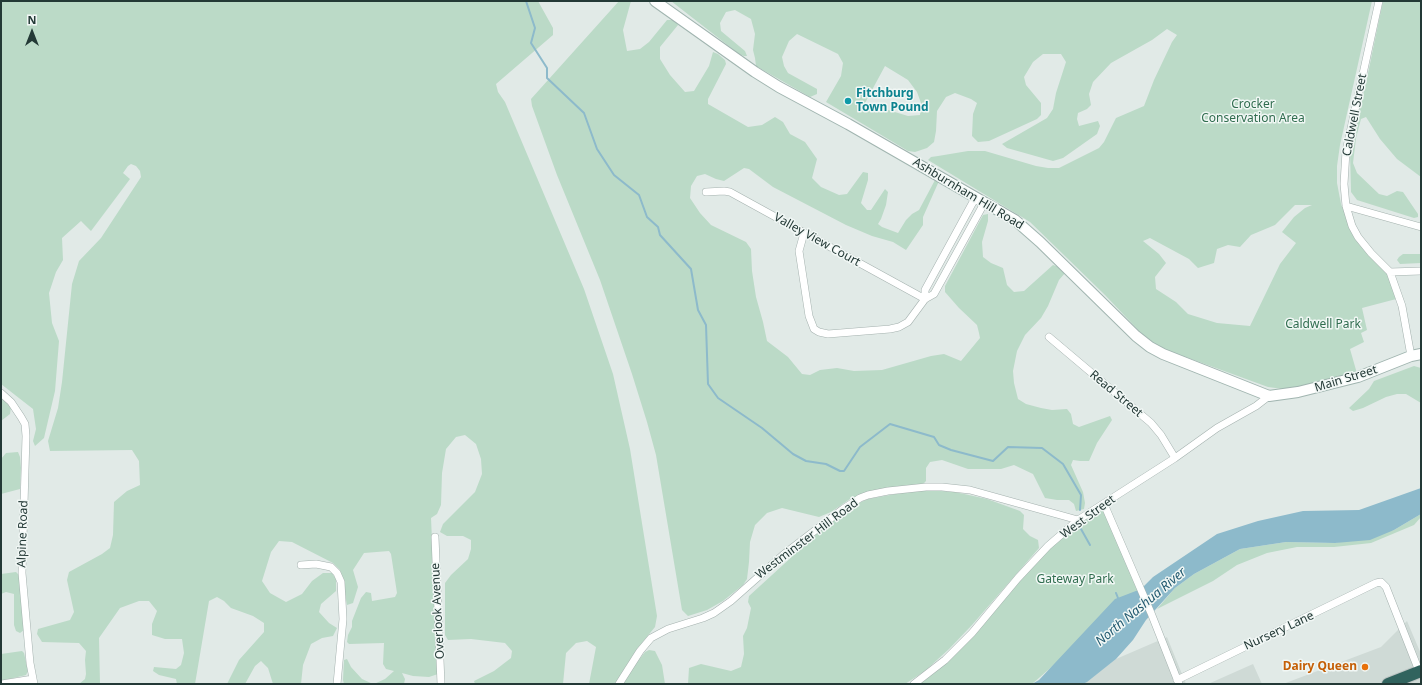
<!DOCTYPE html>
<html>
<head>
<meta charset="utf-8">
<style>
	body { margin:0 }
	#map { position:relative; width:1422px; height:685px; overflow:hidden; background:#e1eae7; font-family:"Noto Sans",sans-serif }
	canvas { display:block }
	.frame { position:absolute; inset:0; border:2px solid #233936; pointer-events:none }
	.north { position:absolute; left:12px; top:12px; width:40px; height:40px; -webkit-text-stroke:3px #f1f7f5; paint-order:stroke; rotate:0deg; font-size:11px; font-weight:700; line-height:16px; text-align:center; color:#233936 }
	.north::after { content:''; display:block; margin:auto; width:14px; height:18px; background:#233936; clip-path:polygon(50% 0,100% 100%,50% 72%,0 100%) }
</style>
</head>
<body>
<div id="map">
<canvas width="1422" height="685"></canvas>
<div class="frame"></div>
<div class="north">N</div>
</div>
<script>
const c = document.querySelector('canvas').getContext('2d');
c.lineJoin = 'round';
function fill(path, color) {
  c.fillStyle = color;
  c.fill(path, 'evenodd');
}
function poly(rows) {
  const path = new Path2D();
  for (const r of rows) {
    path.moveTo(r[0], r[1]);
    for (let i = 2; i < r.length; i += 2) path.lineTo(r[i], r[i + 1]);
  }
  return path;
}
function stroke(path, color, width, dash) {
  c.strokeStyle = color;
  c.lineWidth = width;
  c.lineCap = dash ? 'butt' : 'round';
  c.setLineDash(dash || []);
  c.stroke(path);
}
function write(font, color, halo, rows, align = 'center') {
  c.font = font + ' "Noto Sans",sans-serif';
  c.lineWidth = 3;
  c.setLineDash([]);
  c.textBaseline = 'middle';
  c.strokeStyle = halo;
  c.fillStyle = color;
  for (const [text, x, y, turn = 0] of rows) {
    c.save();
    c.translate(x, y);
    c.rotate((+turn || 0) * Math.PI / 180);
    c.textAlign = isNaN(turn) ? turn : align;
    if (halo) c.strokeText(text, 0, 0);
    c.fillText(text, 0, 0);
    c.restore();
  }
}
fill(poly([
	[1407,621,1421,654,1421,684,1283,684,1381,647],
	[1167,637,1186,684,1083,684,1116,659],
	[1253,664,1262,684,1208,684]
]), '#cfdad6');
fill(poly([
	[1,1,538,1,553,28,553,35,496,84,498,92,505,102,584,289,613,374,630,449,657,616,655,627,637,649,615,684,589,684,596,647,587,641,576,643,566,653,563,684,475,684,474,681,494,671,511,658,512,651,505,643,471,639,448,640,445,635,445,583,451,575,468,559,471,549,471,540,463,536,447,536,440,532,443,524,475,492,482,474,481,459,476,444,465,435,456,437,446,449,442,473,441,505,437,514,431,518,438,674,429,677,413,676,402,673,405,679,404,684,374,684,385,679,394,671,386,669,383,664,384,643,349,644,347,642,348,635,352,627,352,621,361,598,366,592,371,593,372,601,395,597,397,593,391,554,389,551,364,553,353,570,358,587,353,603,347,605,340,570,333,563,292,542,279,541,271,552,262,581,270,593,286,602,302,594,312,581,323,573,332,573,336,579,336,591,321,604,319,612,329,623,337,628,333,636,322,638,311,644,303,665,301,684,273,684,268,668,261,661,255,666,245,684,227,684,239,660,264,632,264,623,253,616,231,608,224,601,217,597,209,601,195,684,177,684,176,679,159,675,153,671,154,667,176,669,181,665,184,653,182,639,165,639,152,635,152,624,157,611,149,601,139,601,120,608,99,638,100,684,79,684,85,679,86,674,85,660,86,651,79,643,42,642,37,634,38,629,70,620,74,612,67,580,69,572,102,554,110,548,113,535,114,502,127,491,140,485,139,461,132,450,50,451,48,441,58,408,62,382,72,284,79,261,101,238,141,177,140,171,136,166,131,164,128,166,123,173,130,179,91,231,81,221,62,238,63,260,56,272,49,293,52,323,59,341,55,391,44,438,35,446,33,441,36,429,33,409,1,384],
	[619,1,631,1,623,30,627,51,640,49,649,42,667,20,675,20,678,25,660,47,660,59,670,75,685,92,694,91,709,66,713,52,718,54,725,60,726,64,708,99,708,104,748,127,762,125,775,117,783,122,790,134,805,142,817,159,812,178,821,187,839,195,847,194,863,172,868,173,868,180,861,203,867,210,871,210,885,189,888,192,886,205,881,219,878,224,882,227,898,233,906,220,912,214,919,210,935,180,939,181,923,217,923,225,906,250,893,242,872,236,846,225,773,187,749,169,744,168,724,181,716,179,705,174,697,176,691,186,690,198,700,213,711,225,746,242,751,249,752,271,756,297,763,322,767,341,788,357,802,374,810,375,820,370,837,368,854,371,882,370,931,356,944,354,961,361,980,338,979,333,977,325,959,308,945,292,945,286,983,215,988,214,988,221,982,242,983,257,991,263,1003,268,1007,285,1014,292,1024,291,1053,265,1062,268,1065,273,1059,280,1048,306,1041,318,1025,335,1017,351,1013,371,1014,383,1018,399,1026,404,1041,408,1052,410,1067,409,1071,414,1073,424,1079,427,1110,416,1112,420,1097,443,1089,461,1080,461,1073,460,1071,465,1083,492,1085,503,1084,509,1076,511,1074,504,1069,500,1057,500,1045,498,1033,474,1014,465,1001,469,968,469,942,460,930,462,926,468,926,481,923,484,873,491,850,499,831,512,819,517,782,508,767,513,755,525,750,542,749,562,747,579,743,585,723,601,707,610,688,616,682,610,656,455,647,422,632,374,600,280,557,175,532,106,531,99],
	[671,1,1372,1,1340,145,1337,166,1337,183,1341,204,1345,214,1348,214,1352,226,1390,272,1400,298,1362,308,1367,330,1361,333,1364,342,1350,349,1358,377,1298,392,1294,387,1283,389,1268,387,1161,348,1142,334,1105,295,1030,222,928,160,931,157,938,156,968,151,985,151,1036,166,1048,168,1059,168,1099,148,1104,142,1116,118,1144,106,1154,80,1172,42,1177,35,1167,29,1152,40,1111,63,1093,82,1089,94,1091,105,1087,109,1078,113,1077,119,1079,126,1098,121,1100,126,1097,134,1063,158,1053,161,1007,148,1002,144,1047,118,1053,109,1056,93,1066,62,1061,54,1043,54,1033,62,1024,77,1026,85,1041,103,1041,115,1037,119,989,141,978,142,972,136,973,114,977,103,971,99,955,93,946,97,937,111,936,131,934,142,927,148,915,152,908,151,826,102,841,76,843,63,838,54,797,34,789,41,782,57,784,66,788,73,817,89,817,94,810,97,756,66,755,58,753,50,755,34,751,19,735,10,726,12,720,23,721,31,745,51,747,56,744,56,739,54],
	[885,66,908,80,917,92,921,103,920,115,908,116,865,103],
	[1295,205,1312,205,1305,208,1294,217,1282,232,1296,243,1280,264,1250,326,1217,323,1188,314,1176,302,1156,289,1155,277,1166,263,1159,254,1143,241,1150,238,1189,259,1198,268,1214,263,1217,249,1228,245,1240,247,1251,235,1275,225],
	[1383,1,1421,1,1421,177,1397,159,1380,139,1366,117,1361,119,1356,138,1353,163,1357,173,1379,194,1387,196,1397,191,1403,192,1418,214,1418,217,1414,218,1357,200,1351,192,1350,150,1367,78],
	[1403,254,1421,254,1421,263,1400,264,1397,260,1399,257],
	[1414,366,1421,368,1421,403,1406,394,1397,394,1386,397,1363,408,1353,411,1349,408,1369,389,1374,381],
	[1,396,11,407,10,414,1,421],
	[18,452,20,457,21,468,20,489,1,494,1,459,6,453],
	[927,490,955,492,987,499,1020,511,1024,515,1023,529,1030,536,1038,540,1039,548,972,625,949,649,925,671,905,684,688,684,689,668,701,664,731,671,741,667,744,654,743,636,747,628,751,608,748,602,749,596,830,522,852,506,868,499,901,493],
	[1104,504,1141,589,1032,684,914,684,945,660,1048,546],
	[1421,514,1421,517,1414,525,1371,543,1334,547,1297,547,1267,553,1237,565,1213,581,1157,609,1175,588,1194,574,1240,549,1286,542,1335,543,1394,530],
	[16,572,19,575,24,630,20,633,16,631,14,625,14,594,6,592,1,594,1,574],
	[649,650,655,651,662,665,665,684,623,684,627,675,645,652],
	[22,651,24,653,28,671,26,675,1,681,1,654],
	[347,659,351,667,362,679,373,684,344,684,343,680,344,660]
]), '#bbdac7');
fill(poly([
	[1421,488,1421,514,1394,530,1370,540,1335,543,1286,542,1240,549,1194,574,1175,588,1146,620,1133,640,1116,659,1087,682,1083,684,1032,684,1039,680,1115,599,1141,589,1153,577,1217,534,1258,521,1303,511,1359,510]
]), '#8dbacb');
stroke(poly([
	[526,1,535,28,531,43,547,68,547,78,584,113,597,149,614,175,639,195,647,217,658,227,660,235,691,269,698,310,706,325,708,384,718,398,762,428,793,454,806,461,826,464,840,471,844,471,860,447,890,424,934,437,939,445,951,450,993,461,1008,447,1042,448,1063,464,1081,495,1080,510],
	[1081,529,1090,545],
	[1116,593,1118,598]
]), '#8dbacb', 2);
const street = poly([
	[1379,1,1346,151,1344,184,1346,206,1352,226,1358,237,1371,253,1390,272,1402,306,1411,356],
	[706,192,724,191,730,192,925,299],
	[1346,206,1421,227],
	[804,233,799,251,809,316,814,329,819,332,828,334,890,329,899,327,908,322,925,299,934,294,982,207,980,199,973,202,925,290,925,299],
	[1390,272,1421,271],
	[1049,337,1151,423,1161,435,1175,458],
	[1,393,11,402,21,417,25,424,26,436,22,573,30,663,34,684],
	[1104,504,1151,613,1179,684],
	[435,537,441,684],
	[301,565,316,564,331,567,337,573,341,582,343,619,337,684],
	[1177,680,1376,583,1381,582,1386,587,1419,671],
	[2,684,33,679],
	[619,684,640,651,651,638,668,629,703,618,714,613,731,601,783,555,843,509,860,498,868,495,888,491,926,487,942,487,970,490,1078,520],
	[914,684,945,660,972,633,1018,578,1048,546,1078,520,1175,458,1217,428,1256,406,1269,396]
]);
const secondary = poly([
	[655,1,755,72,779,87,848,124,1015,220,1040,242,1136,336,1150,347,1163,354,1269,396,1298,392,1358,377,1411,356,1421,354]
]);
const highway = poly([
	[1388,684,1421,671]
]);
stroke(street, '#a4b1ae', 8);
stroke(secondary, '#a1b5b0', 12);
stroke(highway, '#bdc4c3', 14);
stroke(street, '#fff', 7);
stroke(secondary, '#fff', 10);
stroke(highway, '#31635e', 12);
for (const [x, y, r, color] of [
	[848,101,4,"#0f9aa8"],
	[1365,667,4,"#e8710a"]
]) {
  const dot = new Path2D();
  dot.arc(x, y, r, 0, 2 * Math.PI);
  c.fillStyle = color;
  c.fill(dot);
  stroke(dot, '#f1f7f5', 1.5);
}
write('bold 12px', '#0d838f', '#f1f7f5', [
	["Fitchburg",856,94],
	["Town Pound",856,108]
], 'left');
write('12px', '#306d4f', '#f1f7f5', [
	["Crocker",1253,105],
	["Conservation Area",1253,119],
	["Caldwell Park",1323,325],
	["Gateway Park",1075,580]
]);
write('12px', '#233936', '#f1f7f5', [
	["Caldwell Street",1355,115,-79],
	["Ashburnham Hill Road",968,194,31],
	["Valley View Court",817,240,29],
	["Main Street",1346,379,-17],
	["Read Street",1116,394,40],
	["West Street",1088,517,-36],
	["Alpine Road",23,534,-88],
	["Westminster Hill Road",807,539,-37],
	["Overlook Avenue",438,611,-93],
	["Nursery Lane",1279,631,-25]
]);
write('bold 12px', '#c56008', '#f1f7f5', [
	["Dairy Queen",1357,667]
], 'right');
write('italic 13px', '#225a70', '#f1f7f5', [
	["North Nashua River",1141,607,-40]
]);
</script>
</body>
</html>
